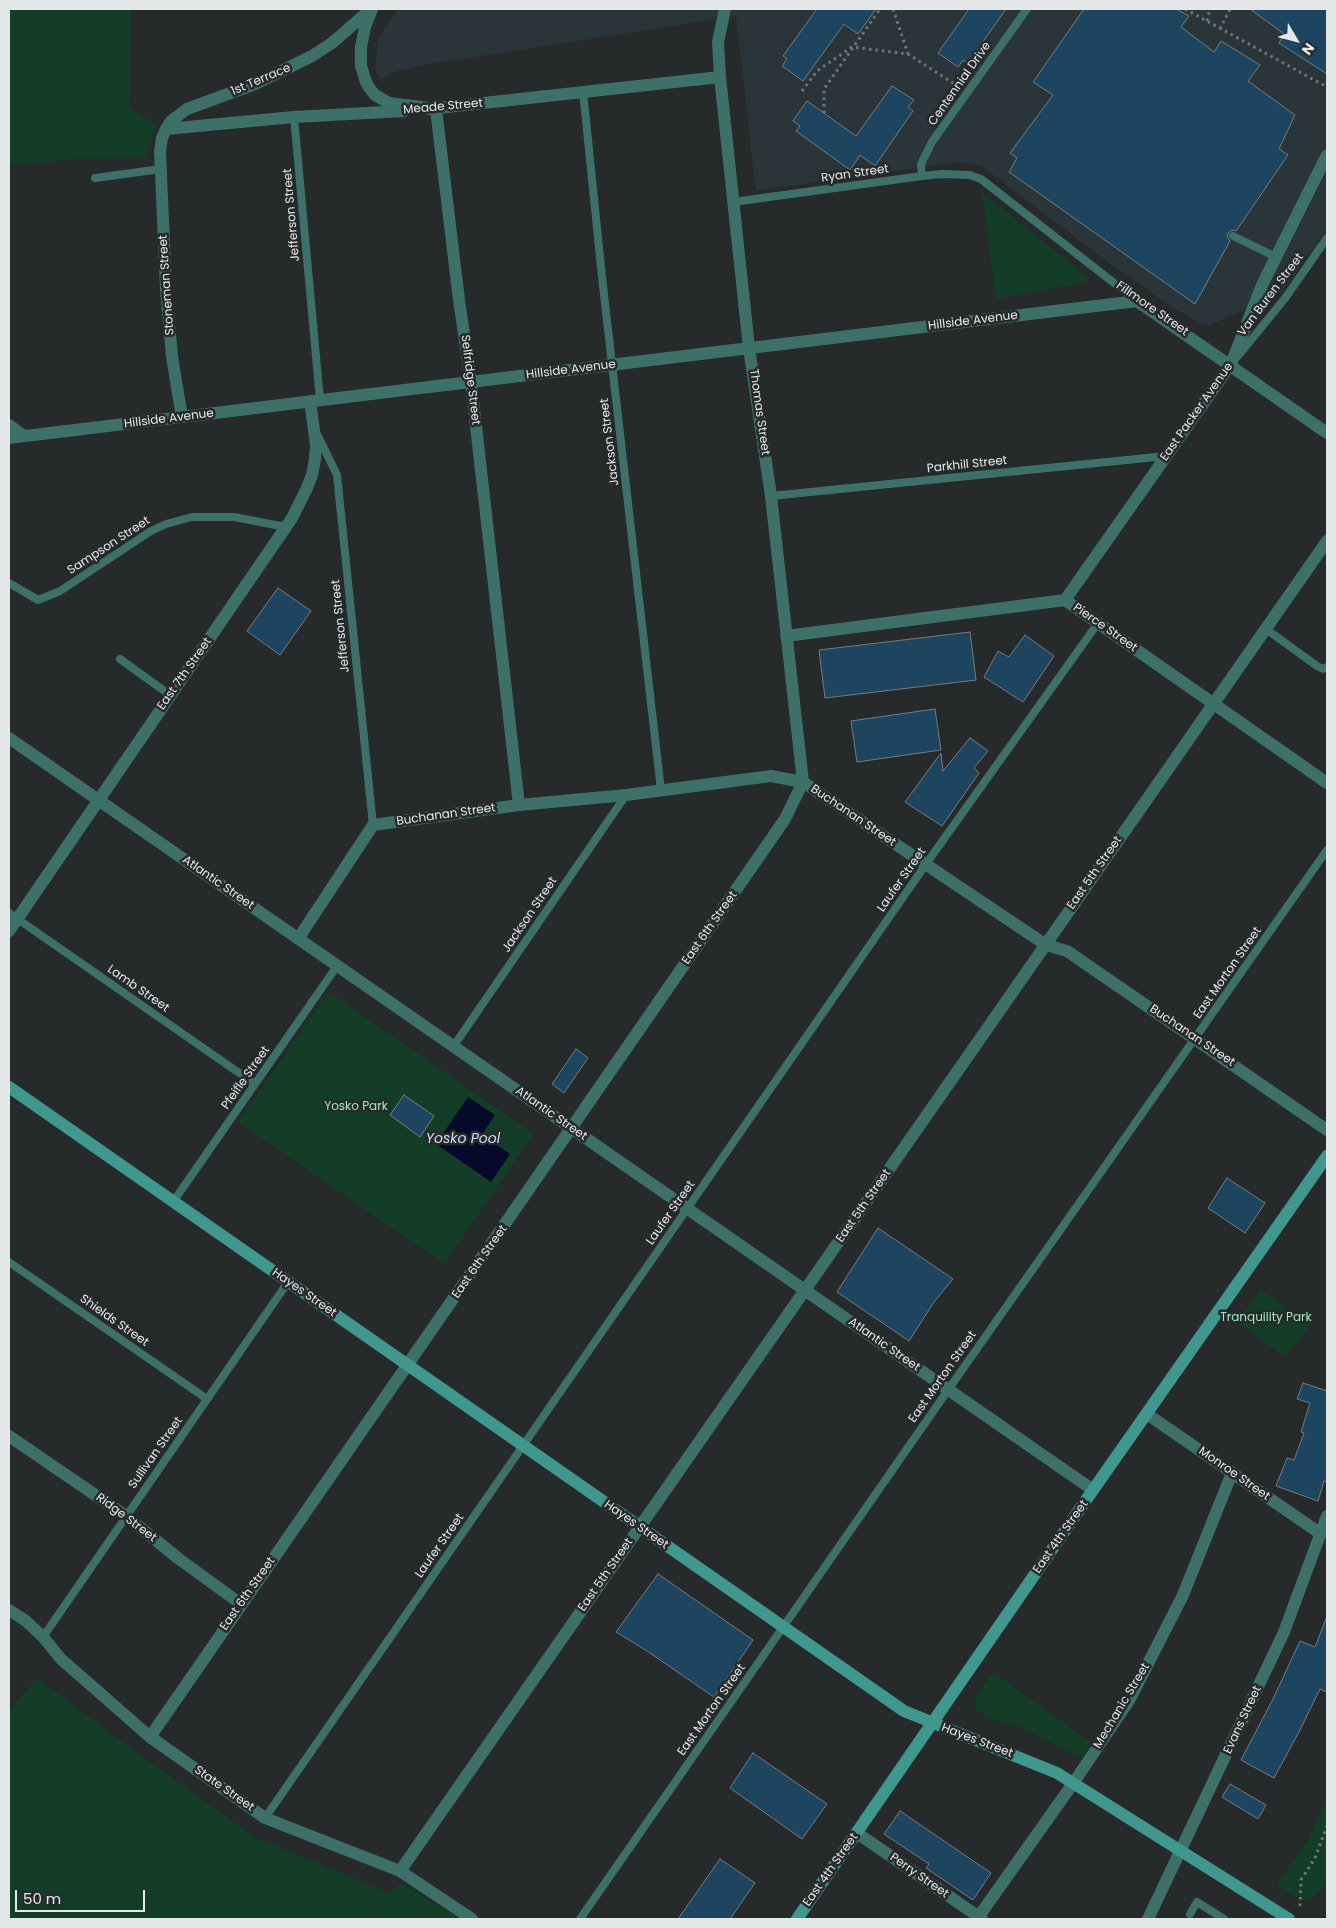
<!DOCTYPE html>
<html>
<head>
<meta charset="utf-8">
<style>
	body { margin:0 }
	#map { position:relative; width:1336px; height:1928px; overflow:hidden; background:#262a2b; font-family:Poppins,sans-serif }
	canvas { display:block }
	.frame { position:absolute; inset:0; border:10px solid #e5e8e9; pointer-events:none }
	.north { position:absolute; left:1271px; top:15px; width:50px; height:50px; -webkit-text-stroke:4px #262a2b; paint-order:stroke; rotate:127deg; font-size:14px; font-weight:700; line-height:20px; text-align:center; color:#e5e8e9 }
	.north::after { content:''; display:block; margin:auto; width:18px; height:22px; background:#e5e8e9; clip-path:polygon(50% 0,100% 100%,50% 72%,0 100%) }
	.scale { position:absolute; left:15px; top:1890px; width:130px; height:22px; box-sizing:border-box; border:2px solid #e5e8e9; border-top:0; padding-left:6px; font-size:15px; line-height:18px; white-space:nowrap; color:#e5e8e9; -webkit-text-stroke:4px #262a2b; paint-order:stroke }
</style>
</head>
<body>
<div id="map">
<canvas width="1336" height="1928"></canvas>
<div class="frame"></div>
<div class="north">N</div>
<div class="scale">50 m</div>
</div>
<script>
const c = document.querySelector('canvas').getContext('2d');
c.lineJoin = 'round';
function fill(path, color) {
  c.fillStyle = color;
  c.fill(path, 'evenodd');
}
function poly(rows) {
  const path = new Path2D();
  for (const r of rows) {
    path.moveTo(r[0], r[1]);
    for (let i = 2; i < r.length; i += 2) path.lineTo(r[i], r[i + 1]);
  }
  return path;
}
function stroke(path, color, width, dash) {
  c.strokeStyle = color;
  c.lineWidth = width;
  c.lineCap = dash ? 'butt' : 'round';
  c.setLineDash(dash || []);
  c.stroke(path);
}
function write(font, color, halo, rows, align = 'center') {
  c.font = font + ' Poppins,sans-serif';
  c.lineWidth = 5;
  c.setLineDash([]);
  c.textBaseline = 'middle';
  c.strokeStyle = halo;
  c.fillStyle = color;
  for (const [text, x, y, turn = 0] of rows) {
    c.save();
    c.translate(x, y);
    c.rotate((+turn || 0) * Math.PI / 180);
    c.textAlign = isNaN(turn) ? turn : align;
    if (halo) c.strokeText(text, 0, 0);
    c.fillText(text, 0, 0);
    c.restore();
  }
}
fill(poly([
	[398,9,1327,9,1327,230,1281,293,1210,325,1203,325,1172,307,1112,265,983,167,973,164,959,162,944,164,756,191,736,16,418,66,391,73,380,80,375,70,378,38]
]), '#293538');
fill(poly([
	[9,9,131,9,129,107,156,125,146,158,71,159,9,166],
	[982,192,1087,276,1087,282,996,299],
	[329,992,534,1134,444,1264,238,1122],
	[1261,1289,1310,1326,1285,1357,1237,1322],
	[993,1672,1092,1743,1081,1758,1020,1727,988,1718,977,1710,974,1704,977,1695],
	[37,1678,140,1755,256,1838,390,1893,401,1883,460,1919,9,1919,9,1710],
	[1327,1797,1327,1885,1306,1902,1287,1892,1277,1884,1308,1841]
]), '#133d27');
fill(poly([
	[468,1097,495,1115,482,1135,510,1154,491,1182,436,1144]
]), '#050a2a');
const building = poly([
	[817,9,876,9,858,34,844,24,803,81,782,66,787,59,783,56,817,9],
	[969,9,1006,9,968,63,963,60,958,67,938,53,969,9],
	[1084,9,1176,9,1189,16,1181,27,1214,52,1221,41,1260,65,1248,81,1295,115,1279,149,1288,155,1236,231,1232,230,1228,233,1227,237,1230,241,1195,304,1009,172,1017,158,1010,153,1053,95,1033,82,1084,9],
	[1250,9,1327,9,1327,74,1279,43,1284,34,1250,9],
	[892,86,914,100,908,107,913,111,875,166,860,155,850,170,796,131,800,126,793,121,807,101,856,136,892,86],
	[278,588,311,611,280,655,247,631,278,588],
	[970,632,976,680,825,698,819,650,970,632],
	[1025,635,1054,656,1023,702,984,677,998,651,1009,657,1025,635],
	[935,709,941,750,857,762,851,721,935,709],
	[970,738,988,751,974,768,979,773,942,826,905,802,941,753,943,771,970,738],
	[576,1049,588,1058,564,1093,552,1084,576,1049],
	[404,1095,434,1116,420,1137,390,1115,404,1095],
	[1227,1178,1265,1203,1245,1233,1208,1208,1227,1178],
	[878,1228,953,1279,934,1302,909,1341,837,1292,878,1228],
	[1303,1383,1327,1391,1327,1482,1324,1481,1318,1501,1276,1486,1287,1458,1294,1460,1304,1433,1301,1432,1310,1403,1297,1399,1303,1383],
	[658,1574,753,1640,714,1697,647,1651,616,1632,658,1574],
	[1326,1619,1327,1619,1327,1692,1320,1689,1300,1730,1274,1778,1241,1760,1273,1699,1300,1641,1315,1647,1326,1619],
	[753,1753,827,1804,802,1839,730,1788,753,1753],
	[1230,1784,1266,1805,1258,1819,1222,1797,1230,1784],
	[900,1811,991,1873,973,1900,926,1868,929,1864,884,1834,900,1811],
	[720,1859,755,1883,730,1919,678,1919,720,1859]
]);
fill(building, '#1d4560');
stroke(building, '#787c7f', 1);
stroke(poly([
	[893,9,908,54],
	[1185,9,1327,87],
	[1207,21,1210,9],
	[1220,29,1230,9],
	[802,91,817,71,852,47,908,54,959,87],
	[824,113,824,89,880,9],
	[1300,1906,1301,1880,1315,1858,1327,1826]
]), '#737778', 3, [2.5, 4]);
stroke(poly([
	[583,91,602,277,661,790],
	[294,117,320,400],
	[922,176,921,164,932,142,1027,9],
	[95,178,161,169],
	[733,202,922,176,942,174,970,175,981,179,1137,301],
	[1233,236,1276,257],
	[1238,356,1286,297,1327,238],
	[318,436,337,475,373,825],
	[771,496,1166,456],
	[9,583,38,600,60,591,151,531,166,524,192,517,234,517,286,527],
	[1266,629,1317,666,1323,669,1327,667],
	[120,659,170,695],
	[9,913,255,1084],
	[453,1047,626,795],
	[173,1202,337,966],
	[9,1262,207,1399],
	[43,1637,288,1282],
	[265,1818,926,864,1098,623],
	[1190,1914,1197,1902,1224,1919],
	[580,1919,948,1390,1327,850]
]), '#3c7069', 8);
stroke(poly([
	[372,9,365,27,361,47,361,66,366,82,370,89,375,95,389,103,436,109,459,300,471,382,519,805],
	[429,109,720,77],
	[166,129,294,117,404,111],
	[182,417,172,357,166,288,160,152,162,138,166,129,171,121,187,109,255,84,312,56,332,43,370,10],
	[9,425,24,436],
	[9,438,1137,301,1327,433],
	[1065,600,1231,364,1262,285,1327,155],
	[786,636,1065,600,1327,783],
	[9,738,1093,1490],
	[9,931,292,518,307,488,312,475,315,459,316,445,310,401],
	[298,939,373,825,519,805,626,795,771,776,803,782,1046,945,1067,951,1327,1130],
	[1147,1414,1321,1534],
	[9,1436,126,1516,179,1559,241,1604],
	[9,1610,26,1621,43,1637,61,1659,150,1737,265,1818,400,1871,472,1919],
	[150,1737,785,819,803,782,771,496,749,348,720,77,718,42,725,9],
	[857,1833,982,1919],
	[400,1871,1327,541],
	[977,1919,1074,1782,1130,1699,1183,1595,1232,1473],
	[1148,1919,1284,1632,1327,1516]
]), '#3c7069', 12);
stroke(poly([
	[9,1087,904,1711,1057,1773,1289,1919],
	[797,1919,1093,1490,1327,1156]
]), '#3f978e', 12);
write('12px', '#e5e8e9', '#262a2b', [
	["1st Terrace",261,80,-23],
	["Centennial Drive",960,84,-55],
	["Meade Street",443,107,-5],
	["Ryan Street",855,174,-8],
	["Jefferson Street",292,215,-95],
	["Stoneman Street",167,285,-94],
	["Van Buren Street",1271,295,-53],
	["Fillmore Street",1152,309,35],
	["Hillside Avenue",973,321,-7],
	["Hillside Avenue",571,370,-7],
	["Selfridge Street",470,380,83],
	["Thomas Street",759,412,82],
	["East Packer Avenue",1197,412,-55],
	["Hillside Avenue",169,419,-7],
	["Jackson Street",610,442,-97],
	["Parkhill Street",967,465,-6],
	["Sampson Street",109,546,-33],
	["Jefferson Street",341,626,-96],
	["Pierce Street",1105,628,35],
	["East 7th Street",185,674,-55],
	["Buchanan Street",446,815,-8],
	["Buchanan Street",853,816,34],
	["East 5th Street",1095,873,-55],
	["Laufer Street",902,880,-55],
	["Atlantic Street",218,883,35],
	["Jackson Street",530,915,-56],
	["East 6th Street",710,928,-55],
	["East Morton Street",1228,973,-55],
	["Lamb Street",138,989,35],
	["Buchanan Street",1192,1036,34],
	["Pfeifle Street",246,1078,-55],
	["Atlantic Street",551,1114,35],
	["East 5th Street",864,1206,-55],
	["Laufer Street",671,1213,-55],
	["East 6th Street",480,1262,-55],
	["Hayes Street",304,1293,35],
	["Shields Street",114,1321,35],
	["Atlantic Street",884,1345,35],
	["East Morton Street",943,1377,-55],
	["Sullivan Street",156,1453,-55],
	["Monroe Street",1234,1474,35],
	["Ridge Street",126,1518,37],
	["Hayes Street",636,1525,35],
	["East 4th Street",1061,1537,-55],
	["Laufer Street",440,1546,-55],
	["East 5th Street",606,1575,-55],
	["East 6th Street",248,1594,-55],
	["Mechanic Street",1122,1706,-59],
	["East Morton Street",712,1710,-55],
	["Evans Street",1243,1720,-65],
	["Hayes Street",977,1741,21],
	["State Street",224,1789,35],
	["East 4th Street",831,1870,-55],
	["Perry Street",919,1876,35]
]);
write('12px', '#9ee7bc', '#262a2b', [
	["Yosko Park",356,1107],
	["Tranquility Park",1266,1318]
]);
write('italic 14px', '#d2dbf6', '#262a2b', [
	["Yosko Pool",463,1139]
]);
</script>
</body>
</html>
